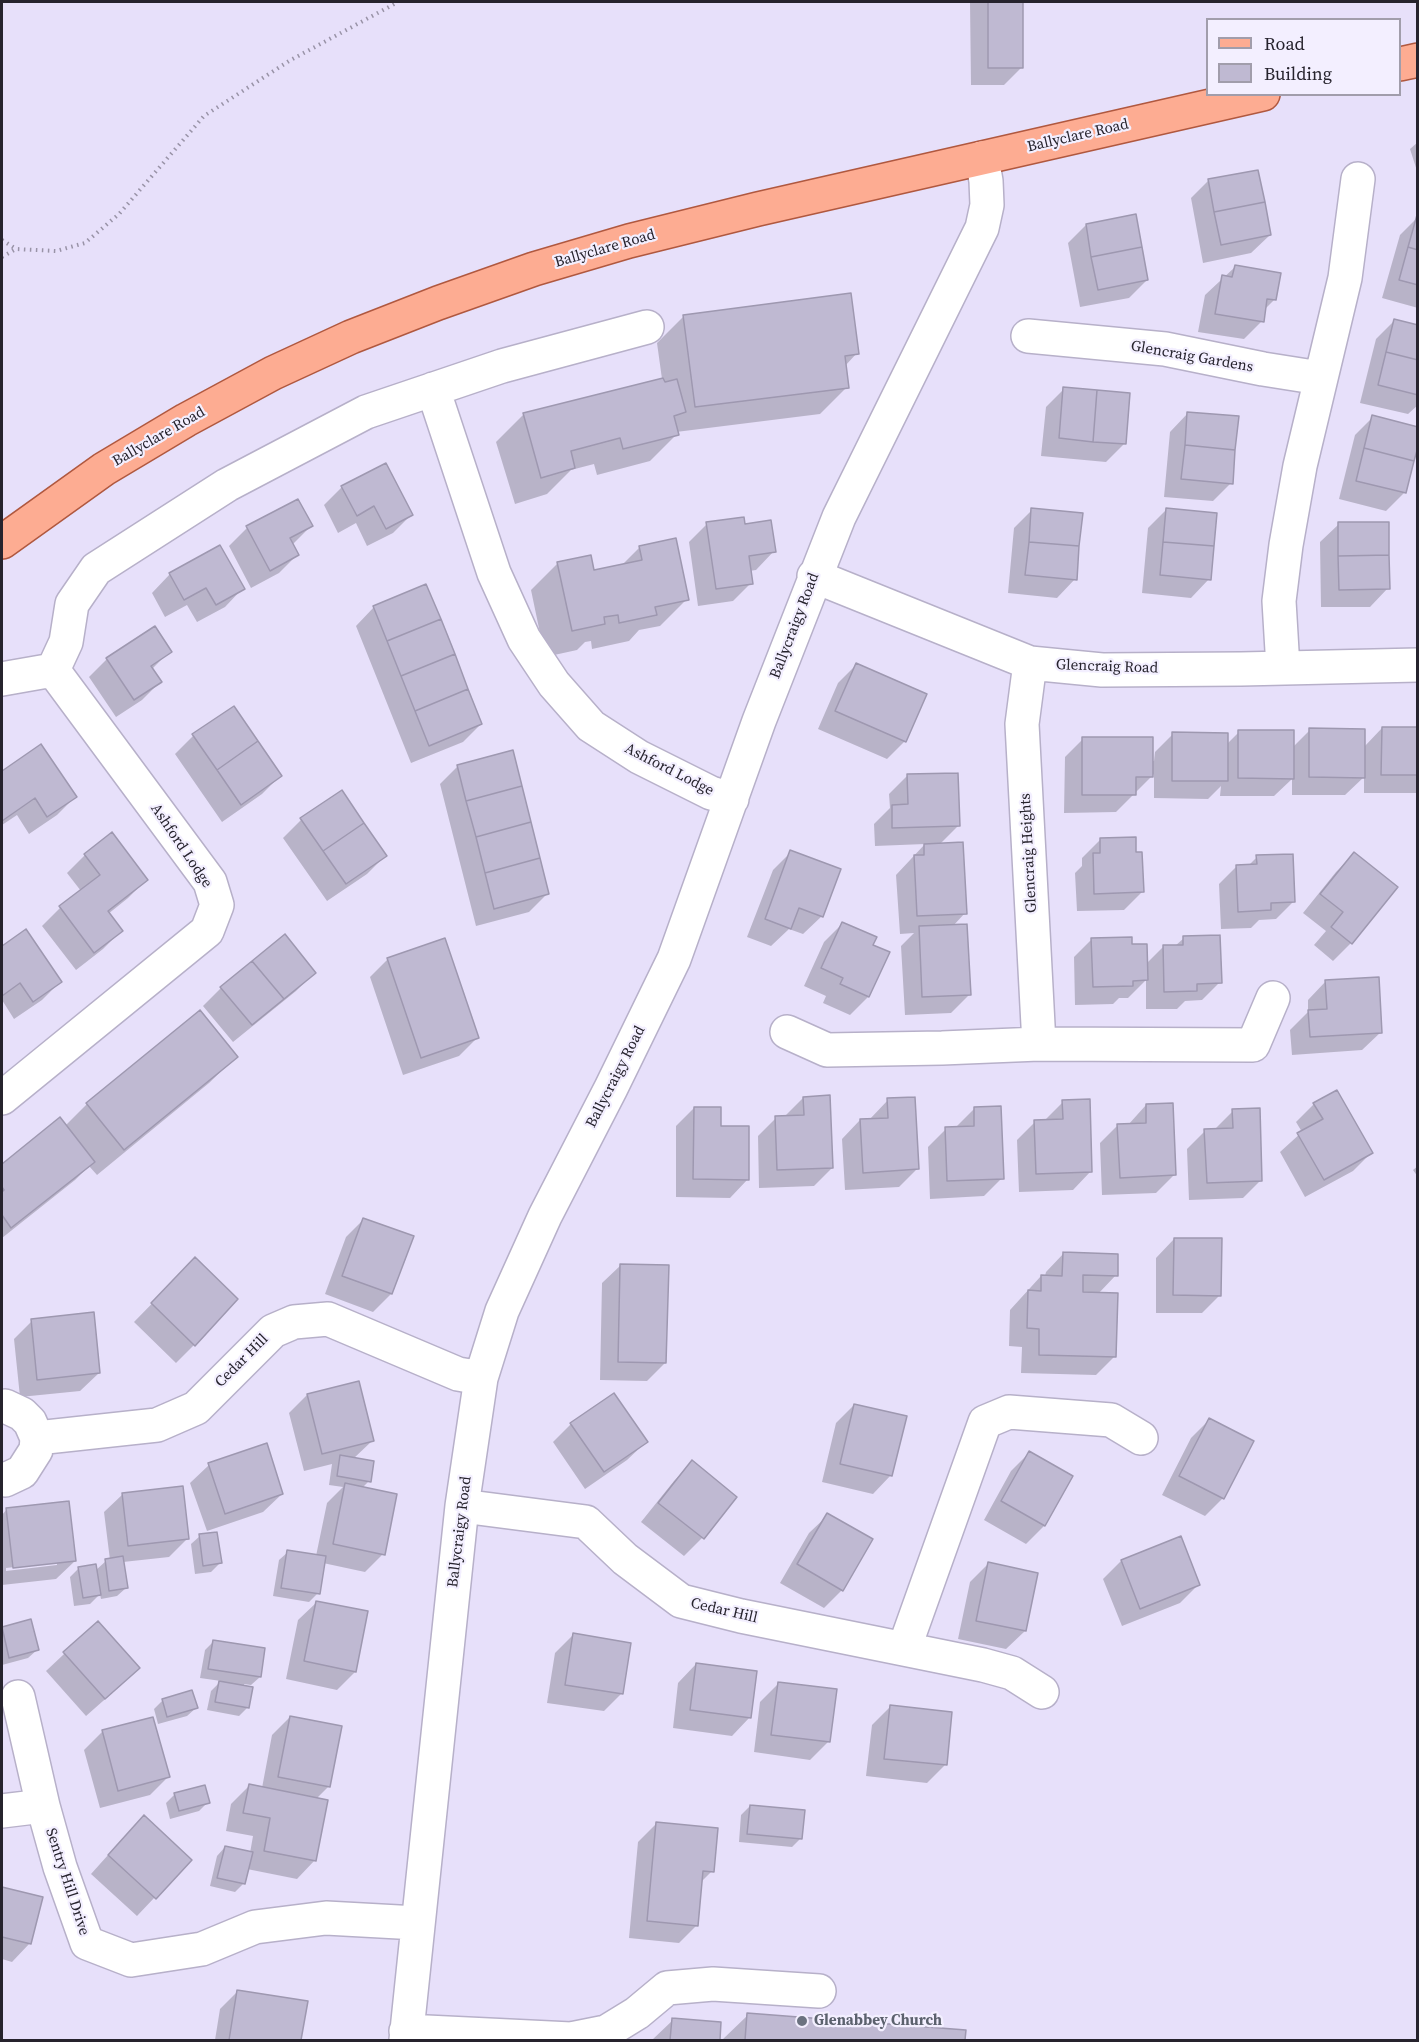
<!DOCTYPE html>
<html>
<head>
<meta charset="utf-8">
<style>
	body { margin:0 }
	#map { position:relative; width:1419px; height:2042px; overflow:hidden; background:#e7e0fa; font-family:"Source Serif 4",serif }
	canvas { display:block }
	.frame { position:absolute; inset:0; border:3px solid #26232d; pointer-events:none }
	.legend { position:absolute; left:1206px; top:18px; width:195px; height:78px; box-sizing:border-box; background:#f3efff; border:2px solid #a19dab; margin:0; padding:8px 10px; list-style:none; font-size:18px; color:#26232d }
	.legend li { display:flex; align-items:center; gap:12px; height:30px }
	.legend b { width:30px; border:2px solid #a19dab }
</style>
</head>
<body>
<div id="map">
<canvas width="1419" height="2042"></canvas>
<div class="frame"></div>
<ul class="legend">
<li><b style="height:8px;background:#fdac92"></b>Road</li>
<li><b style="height:16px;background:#bfb9d2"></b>Building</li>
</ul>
</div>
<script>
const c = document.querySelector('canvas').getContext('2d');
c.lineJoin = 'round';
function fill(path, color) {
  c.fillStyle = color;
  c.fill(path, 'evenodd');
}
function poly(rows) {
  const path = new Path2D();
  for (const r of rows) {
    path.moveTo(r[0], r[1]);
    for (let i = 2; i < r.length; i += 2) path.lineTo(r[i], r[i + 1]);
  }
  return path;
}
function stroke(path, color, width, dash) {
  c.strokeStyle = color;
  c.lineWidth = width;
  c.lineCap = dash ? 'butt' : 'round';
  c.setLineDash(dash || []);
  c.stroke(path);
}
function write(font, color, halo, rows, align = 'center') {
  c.font = font + ' "Source Serif 4",serif';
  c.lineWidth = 4.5;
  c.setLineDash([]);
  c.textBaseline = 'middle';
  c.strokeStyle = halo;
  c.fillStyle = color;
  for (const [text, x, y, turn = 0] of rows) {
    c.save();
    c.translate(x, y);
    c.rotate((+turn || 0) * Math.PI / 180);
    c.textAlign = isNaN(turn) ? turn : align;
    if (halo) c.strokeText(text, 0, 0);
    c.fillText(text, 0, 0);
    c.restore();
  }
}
fill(poly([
	[970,2,1022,2,1022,67,1004,85,971,85],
	[1418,142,1418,174,1410,149],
	[1209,180,1270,235,1251,253,1203,263,1191,198],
	[1418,217,1418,308,1382,298,1400,235],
	[1086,225,1147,280,1129,298,1080,307,1068,243],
	[1235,267,1275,299,1264,310,1262,321,1244,339,1198,332,1205,295],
	[684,316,857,353,845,366,847,387,820,414,676,432,677,434,650,461,597,475,594,464,571,470,547,494,515,504,496,442,523,415,662,379,657,343],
	[1394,321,1418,327,1418,405,1408,414,1360,403,1376,339],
	[1064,389,1124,444,1106,462,1041,456,1046,407],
	[1188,413,1231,483,1213,501,1164,497,1170,432],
	[1373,417,1405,492,1386,511,1339,499,1355,435],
	[342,487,411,515,393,533,367,546,356,523,338,533,324,505],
	[1032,510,1075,579,1057,598,1008,593,1014,528],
	[1166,510,1209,579,1191,598,1142,593,1148,528],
	[707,524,743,525,774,551,756,570,749,571,751,583,733,601,698,606,689,542],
	[1339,524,1388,588,1370,607,1321,607,1320,542],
	[311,526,292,545,297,555,279,573,251,588,229,546,247,528],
	[220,547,243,588,225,607,197,622,187,605,165,617,152,593,170,574],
	[640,547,687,599,660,626,639,630,629,641,592,649,591,641,585,642,577,650,545,657,531,590,558,563,593,572,621,566],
	[374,607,481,724,463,742,411,763,356,626],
	[170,651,152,669,160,682,142,700,116,717,89,677,107,659],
	[856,665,905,741,887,759,818,729,838,683],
	[1382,728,1418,728,1418,793,1364,793,1364,777,1345,795,1292,795,1292,779,1274,796,1220,796,1221,786,1208,799,1154,798,1154,774,1116,812,1064,813,1065,757,1083,739,1154,761,1155,752,1173,734,1227,744,1239,732,1293,747,1310,730,1364,747],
	[193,736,280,776,262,794,222,822,175,754],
	[41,746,75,797,57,815,29,834,17,815,2,825,2,773],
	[458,766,547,894,529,912,476,926,440,784],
	[907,776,958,826,940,844,965,913,953,926,969,995,951,1013,905,1015,901,946,914,933,900,934,896,875,925,844,875,846,874,824,890,808,889,794],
	[301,820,385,856,367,874,327,901,283,838],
	[1100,840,1143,891,1124,910,1077,911,1075,873,1082,866,1082,858],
	[791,852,822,916,803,934,789,929,771,946,747,937,773,870],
	[1354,854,1351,943,1333,961,1314,945,1326,931,1303,913,1336,872],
	[85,855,146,880,128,898,108,914,121,931,103,949,76,970,42,926,60,908,81,891,67,873],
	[1257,857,1294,901,1276,919,1259,920,1251,928,1221,929,1219,884,1237,866,1248,866],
	[842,924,871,946,888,953,868,997,850,1015,823,1003,826,996,804,986,824,942],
	[26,931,60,982,42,1000,14,1019,2,1000,2,948],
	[1184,938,1220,982,1202,1000,1185,1001,1177,1009,1146,1009,1146,980,1128,998,1119,998,1113,1004,1075,1005,1074,957,1092,939,1130,946,1146,964,1164,946,1175,946],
	[388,959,477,1038,459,1056,403,1075,370,977],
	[314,973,296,991,233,1042,203,1006,221,988],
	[1326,981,1381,1032,1362,1050,1292,1055,1290,1030,1308,1012,1308,1000],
	[236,1057,209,1083,97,1175,89,1166,75,1180,2,1238,2,1166,60,1119,65,1126,87,1104],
	[803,1098,832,1168,814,1186,759,1188,758,1136,776,1118,785,1116],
	[888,1100,917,1169,899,1187,845,1190,842,1139,860,1120,869,1120],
	[1063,1102,1091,1171,1073,1190,1019,1192,1017,1140,1035,1122,1045,1120],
	[1314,1104,1371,1153,1353,1171,1305,1197,1280,1152,1302,1132,1296,1122],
	[1146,1105,1174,1175,1156,1193,1102,1195,1100,1143,1118,1125,1128,1125],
	[694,1108,720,1127,748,1179,730,1198,676,1197,676,1126],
	[974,1109,1002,1178,984,1196,930,1199,928,1147,946,1129,956,1127],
	[1233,1111,1261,1180,1243,1198,1189,1200,1187,1149,1205,1131,1215,1129],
	[1418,1166,1418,1177,1413,1170],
	[364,1219,391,1294,373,1312,325,1294,346,1237],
	[1174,1239,1220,1295,1202,1313,1156,1313,1156,1258],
	[1064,1253,1116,1275,1098,1294,1114,1357,1096,1375,1021,1373,1022,1347,1009,1346,1010,1310,1041,1276,1045,1276,1046,1272],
	[621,1265,665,1363,647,1381,600,1380,602,1283],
	[177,1278,194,1345,176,1363,134,1322],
	[32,1321,99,1373,80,1391,20,1397,14,1339],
	[307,1395,372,1441,353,1459,369,1481,362,1488,383,1554,365,1572,323,1563,318,1593,309,1602,273,1596,279,1560,288,1552,316,1556,327,1503,343,1487,329,1485,332,1464,304,1471,289,1413],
	[613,1395,646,1442,627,1460,585,1489,553,1442,571,1424],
	[854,1405,891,1475,873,1494,822,1482,836,1423],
	[1209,1420,1223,1498,1205,1516,1162,1495,1191,1438],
	[1029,1453,1071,1477,1044,1526,1026,1544,984,1520,1011,1471],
	[692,1462,735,1497,702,1538,684,1556,641,1522,674,1481],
	[209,1465,282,1494,263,1512,207,1531,190,1483],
	[123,1494,188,1538,169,1557,123,1562,126,1588,117,1596,101,1599,100,1594,90,1604,74,1606,70,1577,79,1568,96,1570,106,1561,110,1560,104,1512],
	[7,1509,75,1561,56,1579,2,1585,2,1515],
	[57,1562,57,1565,6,1571,6,1568],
	[828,1515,871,1540,842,1590,824,1608,780,1583,809,1533],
	[200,1536,220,1563,211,1572,195,1574,191,1544],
	[1180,1538,1198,1585,1180,1603,1122,1626,1103,1579,1121,1561],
	[988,1564,1025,1631,1006,1649,958,1639,970,1582],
	[317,1602,355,1672,337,1690,286,1679,298,1620],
	[29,1621,37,1650,28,1658,2,1665,2,1628],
	[97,1623,120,1686,86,1716,46,1671],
	[573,1635,622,1693,604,1711,547,1703,555,1653],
	[214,1641,260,1677,251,1685,244,1684,248,1707,239,1716,207,1710,211,1691,221,1681,200,1678,205,1650],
	[696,1664,750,1717,732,1736,673,1728,678,1683],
	[779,1683,828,1742,810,1760,754,1752,760,1702],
	[163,1700,196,1708,187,1716,158,1724,154,1709],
	[890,1707,945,1765,927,1783,866,1776,872,1725],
	[290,1717,329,1786,316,1799,315,1860,297,1879,247,1869,244,1883,235,1892,210,1886,217,1856,225,1847,250,1853,253,1836,226,1831,231,1804,249,1786,262,1788,272,1735],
	[152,1719,168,1777,150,1795,100,1808,84,1750,102,1732],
	[175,1794,208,1802,199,1811,170,1819,166,1803],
	[750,1806,801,1838,792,1847,739,1842,741,1815],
	[656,1824,712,1871,700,1883,697,1925,679,1943,629,1938,638,1842],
	[126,1835,190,1860,137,1916,91,1874],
	[2,1889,41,1898,30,1943,12,1962,2,1959],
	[238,1991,306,2002,300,2040,215,2040,220,2009],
	[748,2015,964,2031,963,2040,722,2040],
	[673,2020,720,2023,718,2040,652,2040]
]), '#0003');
const building = poly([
	[988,2,1023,2,1023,68,988,68,988,2],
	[1258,170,1265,202,1214,212,1208,179,1258,170],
	[1265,202,1271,235,1221,245,1214,212,1265,202],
	[1136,214,1142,247,1091,257,1086,224,1136,214],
	[1417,215,1418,215,1418,250,1408,247,1417,215],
	[1142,247,1148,280,1098,290,1091,257,1142,247],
	[1408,247,1418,250,1418,285,1399,280,1408,247],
	[1235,265,1281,273,1276,300,1267,299,1264,322,1215,314,1222,275,1232,277,1235,265],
	[851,293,859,354,845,356,849,388,695,407,683,315,851,293],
	[1394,319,1418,325,1418,360,1386,352,1394,319],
	[1386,352,1418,360,1418,395,1378,385,1386,352],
	[663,378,665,382,677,379,686,412,674,416,679,435,623,449,620,438,571,451,575,468,541,478,523,413,663,378],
	[1063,387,1097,390,1093,442,1059,438,1063,387],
	[1097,390,1130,393,1126,444,1093,442,1097,390],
	[1187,412,1239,416,1235,450,1185,445,1187,412],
	[1372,415,1418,427,1418,447,1414,461,1364,448,1372,415],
	[1185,445,1235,450,1233,484,1181,479,1185,445],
	[1364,448,1414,461,1406,493,1356,481,1364,448],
	[386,463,413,515,386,529,374,506,357,516,341,486,386,463],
	[298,499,313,526,290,538,299,555,270,571,246,526,298,499],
	[1031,508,1083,513,1079,546,1029,542,1031,508],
	[1166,508,1217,513,1214,546,1163,542,1166,508],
	[744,517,745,524,771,520,776,552,749,556,753,584,716,589,706,522,744,517],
	[1338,522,1389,522,1389,555,1338,556,1338,522],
	[676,538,689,600,655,607,657,615,619,623,618,615,604,617,605,624,572,631,557,562,591,555,594,570,642,560,639,546,676,538],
	[1029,542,1079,546,1077,580,1025,575,1029,542],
	[1163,542,1214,546,1211,580,1160,575,1163,542],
	[220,545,245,589,216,605,206,588,184,600,169,573,220,545],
	[1389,555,1390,589,1339,590,1338,556,1389,555],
	[426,584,441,619,387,641,373,606,426,584],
	[441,619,455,654,401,676,387,641,441,619],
	[155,626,172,652,151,666,162,682,134,700,106,658,155,626],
	[455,654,468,689,415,711,401,676,455,654],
	[856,663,927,694,906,742,835,711,856,663],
	[468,689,482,724,429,746,415,711,468,689],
	[234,706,258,741,217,770,192,734,234,706],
	[1382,727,1418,727,1418,775,1381,775,1382,727],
	[1309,728,1365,729,1365,778,1309,777,1309,728],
	[1238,730,1294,730,1294,779,1238,778,1238,730],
	[1172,732,1228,733,1228,781,1172,781,1172,732],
	[1082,737,1153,737,1153,777,1136,777,1136,795,1082,795,1082,737],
	[258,741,282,776,241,805,217,770,258,741],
	[41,744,77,797,47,817,35,798,2,821,2,771,41,744],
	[513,750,522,786,466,801,457,765,513,750],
	[958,773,960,826,892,828,892,805,908,804,907,774,958,773],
	[522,786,531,822,476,837,466,801,522,786],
	[342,790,364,823,323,851,300,818,342,790],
	[531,822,540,858,485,873,476,837,531,822],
	[364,823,387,856,346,884,323,851,364,823],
	[112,832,148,880,108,911,123,931,94,953,59,906,100,875,84,854,112,832],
	[1136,837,1136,852,1142,852,1144,892,1094,894,1093,853,1100,853,1100,838,1136,837],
	[963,842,967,914,917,916,914,855,924,855,924,844,963,842],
	[790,850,841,869,823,917,799,908,791,929,765,919,790,850],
	[1354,852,1398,887,1352,944,1331,927,1343,912,1320,894,1354,852],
	[1293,854,1295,902,1271,903,1271,910,1238,912,1236,865,1257,864,1256,855,1293,854],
	[540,858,549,894,494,909,485,873,540,858],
	[842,922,877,937,873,945,890,952,869,997,840,984,843,978,821,968,842,922],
	[967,924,971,995,922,997,919,926,967,924],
	[26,929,62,982,33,1002,20,983,2,996,2,946,26,929],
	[285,934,316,973,284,999,252,961,285,934],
	[1220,935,1222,983,1197,984,1197,991,1164,992,1163,945,1183,945,1183,936,1220,935],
	[1132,937,1132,944,1147,944,1148,980,1133,981,1133,986,1093,987,1091,938,1132,937],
	[445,938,479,1038,421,1058,387,958,445,938],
	[252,961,284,999,252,1025,220,987,252,961],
	[1379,977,1382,1033,1310,1037,1308,1010,1327,1009,1325,980,1379,977],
	[200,1010,238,1057,124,1150,86,1103,200,1010],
	[1337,1090,1373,1153,1324,1180,1297,1133,1323,1119,1313,1103,1337,1090],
	[830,1095,833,1168,777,1170,775,1116,804,1115,803,1097,830,1095],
	[915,1097,919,1169,863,1173,860,1119,888,1118,887,1098,915,1097],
	[1090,1099,1092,1172,1036,1174,1034,1120,1063,1119,1062,1100,1090,1099],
	[1173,1103,1176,1175,1120,1178,1117,1124,1146,1123,1146,1104,1173,1103],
	[1001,1106,1004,1179,947,1181,945,1127,974,1126,974,1107,1001,1106],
	[694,1107,721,1107,721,1126,749,1126,749,1180,693,1179,694,1107],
	[1260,1108,1262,1181,1207,1183,1204,1129,1233,1128,1232,1109,1260,1108],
	[60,1117,95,1162,11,1228,2,1215,2,1192,4,1190,2,1187,2,1164,60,1117],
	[363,1218,414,1236,392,1294,342,1276,363,1218],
	[1174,1238,1222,1238,1221,1296,1173,1295,1174,1238],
	[1063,1252,1118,1254,1118,1276,1083,1275,1083,1292,1118,1293,1116,1357,1039,1355,1039,1329,1027,1328,1028,1290,1041,1291,1041,1275,1062,1276,1063,1252],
	[195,1257,238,1299,195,1346,151,1303,195,1257],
	[620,1264,669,1265,666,1363,618,1362,620,1264],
	[94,1312,100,1373,37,1380,31,1319,94,1312],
	[359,1381,374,1441,322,1454,307,1394,359,1381],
	[614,1393,648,1442,604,1472,570,1423,614,1393],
	[854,1404,907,1416,892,1476,840,1464,854,1404],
	[1209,1418,1254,1441,1224,1499,1179,1476,1209,1418],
	[267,1443,283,1494,225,1514,208,1463,267,1443],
	[1029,1451,1073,1476,1045,1526,1001,1501,1029,1451],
	[340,1455,374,1461,371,1482,337,1476,340,1455],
	[692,1460,737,1497,704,1539,658,1503,692,1460],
	[345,1483,397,1494,385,1555,333,1544,345,1483],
	[183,1486,189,1539,128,1546,122,1493,183,1486],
	[69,1501,76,1561,13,1568,6,1508,69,1501],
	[827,1513,873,1539,843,1591,797,1564,827,1513],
	[217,1532,222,1563,203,1566,199,1534,217,1532],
	[1181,1536,1200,1585,1140,1609,1121,1560,1181,1536],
	[287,1550,326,1556,320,1594,281,1588,287,1550],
	[123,1556,128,1588,109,1591,105,1559,123,1556],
	[988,1562,1038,1573,1026,1631,976,1621,988,1562],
	[96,1564,101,1595,83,1598,78,1567,96,1564],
	[316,1601,368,1611,356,1672,304,1661,316,1601],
	[31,1619,39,1650,9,1658,2,1627,31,1619],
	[98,1621,140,1668,105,1699,63,1652,98,1621],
	[573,1633,631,1643,623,1694,565,1685,573,1633],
	[213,1640,265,1648,261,1677,208,1669,213,1640],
	[696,1663,757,1671,751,1718,690,1710,696,1663],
	[219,1681,253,1687,249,1708,215,1702,219,1681],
	[778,1682,837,1689,830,1742,771,1735,778,1682],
	[192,1690,198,1708,167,1717,162,1699,192,1690],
	[890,1705,952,1712,947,1765,884,1759,890,1705],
	[290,1716,342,1726,330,1787,278,1777,290,1716],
	[153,1717,170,1777,118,1791,102,1730,153,1717],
	[249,1784,328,1800,316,1861,264,1851,270,1818,243,1813,249,1784],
	[205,1785,210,1803,179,1811,174,1793,205,1785],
	[750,1805,805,1810,802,1839,747,1834,750,1805],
	[144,1815,192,1860,156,1899,108,1855,144,1815],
	[656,1822,718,1828,714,1872,703,1871,698,1926,647,1921,656,1822],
	[225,1846,253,1852,245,1884,217,1878,225,1846],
	[2,1887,43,1897,31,1944,2,1937,2,1887],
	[237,1990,308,2001,301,2040,229,2040,237,1990],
	[747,2013,966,2030,965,2040,745,2040,747,2013],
	[672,2018,721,2022,720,2040,670,2040,672,2018]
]);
fill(building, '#bfb9d2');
stroke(building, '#9e98b0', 1.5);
const minor = poly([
	[1028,336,1165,349,1263,369,1320,378],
	[433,389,494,573,524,639,554,684,591,726,639,757,711,793,732,799],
	[814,576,1030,663,1102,670,1241,669,1418,665],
	[1030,663,1022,724,1039,1044],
	[1283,668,1279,601,1286,545,1300,466,1345,278,1358,179],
	[2,679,53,670],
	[787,1032,827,1050,942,1048,1039,1044,1253,1045,1273,998],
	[2,1098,207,931,217,905,210,882,53,670,66,642,72,604,96,569,227,485,366,412,502,366,647,327],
	[2,1407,5,1406,22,1414,30,1422,37,1438,36,1450,22,1472,5,1480,2,1479],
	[37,1438,157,1425,196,1408,273,1331,294,1322,328,1319,458,1374,481,1378],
	[462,1506,586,1522,625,1559,681,1601,741,1616,983,1665,1012,1673,1042,1692],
	[904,1649,985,1422,1009,1412,1111,1420,1141,1438],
	[18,1697,43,1806,60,1867,87,1943,131,1960,202,1949,255,1927,326,1918,417,1923],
	[2,1811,43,1806],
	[406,2031,571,2039,606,2032,637,2013,667,1988,713,1984,819,1991],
	[406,2040,462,1506,481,1378,502,1311,545,1216,611,1088,674,959,759,721,839,517,982,228,987,205,986,181,982,158]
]);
const major = poly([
	[1400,64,1418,60],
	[2,542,104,469,186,420,273,373,351,337,438,303,534,269,629,241,758,209,1263,94]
]);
stroke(minor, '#b7b0c9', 36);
stroke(major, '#b0583f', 36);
stroke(poly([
	[2,240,16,249],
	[2,257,16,249,56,251,85,243,119,214,204,116,289,61,398,2]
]), '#9993a7', 4, [1.5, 4.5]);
stroke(minor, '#fff', 33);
stroke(major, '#fdac92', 33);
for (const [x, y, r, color] of [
	[802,2021,6,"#6b7280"]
]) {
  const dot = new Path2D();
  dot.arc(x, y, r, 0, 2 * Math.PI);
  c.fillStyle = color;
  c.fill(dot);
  stroke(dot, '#f3efff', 2);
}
write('15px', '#26232d', '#f3efff', [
	["Ballyclare Road",1078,136,-13],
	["Ballyclare Road",605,249,-16],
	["Glencraig Gardens",1192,357,10],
	["Ballyclare Road",159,437,-30],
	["Ballycraigy Road",795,626,-69],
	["Glencraig Road",1107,667,2],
	["Ashford Lodge",669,770,27],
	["Ashford Lodge",181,846,56],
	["Glencraig Heights",1029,853,-93],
	["Ballycraigy Road",616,1077,-63],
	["Cedar Hill",242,1361,-45],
	["Ballycraigy Road",460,1532,-83],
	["Cedar Hill",724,1611,13],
	["Sentry Hill Drive",67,1882,72]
]);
write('bold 15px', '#5b616d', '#f3efff', [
	["Glenabbey Church",814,2021]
], 'left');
</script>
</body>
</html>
